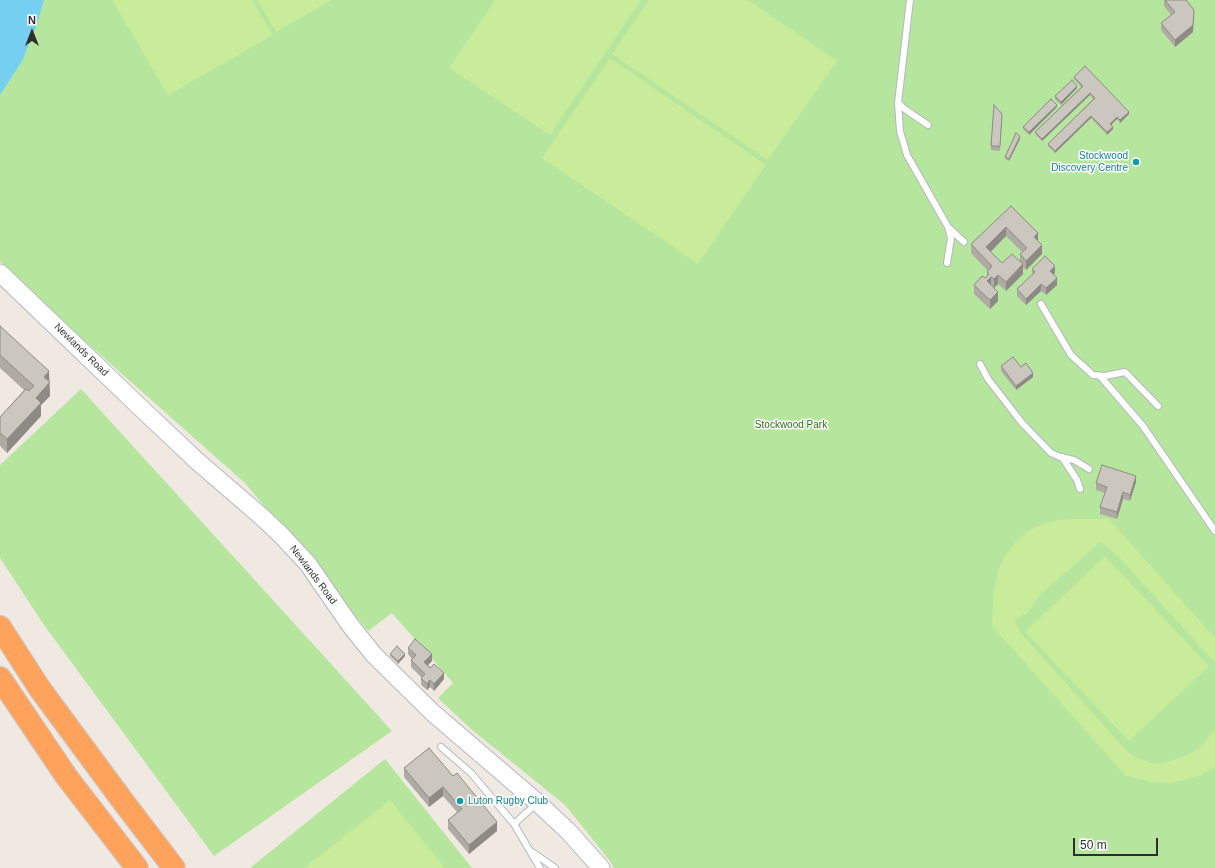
<!DOCTYPE html>
<html>
<head>
<meta charset="utf-8">
<style>
	body { margin:0 }
	#map { position:relative; width:1215px; height:868px; overflow:hidden; background:#efe9e1; font-family:Helvetica,sans-serif }
	canvas { display:block }
	.north { position:absolute; left:12px; top:12px; width:40px; height:40px; -webkit-text-stroke:3px #fff; paint-order:stroke; rotate:0deg; font-size:11px; font-weight:700; line-height:16px; text-align:center; color:#2e2e2e }
	.north::after { content:''; display:block; margin:auto; width:14px; height:18px; background:#2e2e2e; clip-path:polygon(50% 0,100% 100%,50% 72%,0 100%) }
	.scale { position:absolute; left:1073px; top:838px; width:85px; height:18px; box-sizing:border-box; border:2px solid #2e2e2e; border-top:0; padding-left:5px; font-size:12px; line-height:14px; white-space:nowrap; color:#2e2e2e; -webkit-text-stroke:3px #fff; paint-order:stroke }
</style>
</head>
<body>
<div id="map">
<canvas width="1215" height="868"></canvas>
<div class="north">N</div>
<div class="scale">50 m</div>
</div>
<script>
const c = document.querySelector('canvas').getContext('2d');
c.lineJoin = 'round';
function fill(path, color) {
  c.fillStyle = color;
  c.fill(path, 'evenodd');
}
function poly(rows) {
  const path = new Path2D();
  for (const r of rows) {
    path.moveTo(r[0], r[1]);
    for (let i = 2; i < r.length; i += 2) path.lineTo(r[i], r[i + 1]);
  }
  return path;
}
function stroke(path, color, width, dash) {
  c.strokeStyle = color;
  c.lineWidth = width;
  c.lineCap = dash ? 'butt' : 'round';
  c.setLineDash(dash || []);
  c.stroke(path);
}
function write(font, color, halo, rows, align = 'center') {
  c.font = font + ' Helvetica,sans-serif';
  c.lineWidth = 3;
  c.setLineDash([]);
  c.textBaseline = 'middle';
  c.strokeStyle = halo;
  c.fillStyle = color;
  for (const [text, x, y, turn = 0] of rows) {
    c.save();
    c.translate(x, y);
    c.rotate((+turn || 0) * Math.PI / 180);
    c.textAlign = isNaN(turn) ? turn : align;
    if (halo) c.strokeText(text, 0, 0);
    c.fillText(text, 0, 0);
    c.restore();
  }
}
fill(poly([
	[0,0,1215,0,1215,868,614,868,610,861,565,805,471,729,438,698,453,683,392,613,368,631,245,483,25,288,0,261],
	[81,389,392,731,214,856,44,625,0,558,0,465],
	[385,759,472,868,250,868]
]), '#b6e59e');
fill(poly([
	[112,0,252,0,273,35,168,95],
	[257,0,331,0,276,32],
	[495,0,641,0,550,135,449,68],
	[649,0,748,0,837,61,768,160,612,54],
	[610,58,766,165,698,264,542,158],
	[1072,519,1109,519,1215,638,1215,663,1116,554,1100,542,1039,596,1028,613,1014,619,1020,632,1127,751,1137,758,1154,764,1170,761,1186,756,1199,748,1215,730,1215,767,1199,776,1185,780,1169,783,1152,782,1126,776,992,626,994,590,998,571,1004,557,1016,542,1028,531,1043,524,1059,520],
	[1105,556,1209,666,1129,741,1025,632],
	[390,800,445,868,307,868,306,867]
]), '#c9ec9a');
fill(poly([
	[0,0,44,0,35,30,22,61,0,95]
]), '#75cff0');
const lane = poly([
	[910,0,898,103,900,131,907,155,948,227,951,238,947,263],
	[898,103,906,110,928,125],
	[949,228,964,242],
	[1041,304,1071,355,1093,375,1105,376,1125,372,1158,406],
	[980,364,988,379,1022,423,1051,453,1060,457,1074,460,1089,469],
	[1100,376,1143,426,1215,531],
	[1062,457,1077,480,1080,489],
	[441,747,471,773,514,824,537,803],
	[514,824,540,868],
	[532,852,555,868]
]);
const secondary = poly([
	[0,273,144,411,197,461,262,517,282,536,308,564,350,625,374,655,433,713,538,803,569,832,601,868]
]);
const highway = poly([
	[0,627,40,689,125,804,174,868],
	[0,678,66,776,137,868]
]);
stroke(lane, '#b4b7c1', 8);
stroke(secondary, '#b4b7c1', 19);
stroke(highway, '#c9c9c9', 24);
stroke(lane, '#fff', 6);
stroke(secondary, '#fff', 17);
stroke(highway, '#ffa35c', 22);
fill(poly([
	[1164,0,1186,0,1194,17,1193,32,1175,47,1161,30,1161,23,1171,15,1164,6],
	[1074,77,1129,114,1120,123,1117,119,1111,125,1113,129,1107,135,1091,118,1055,153,1048,146,1048,144,1093,99,1090,95,1042,141,1035,134,1035,132,1081,87,1074,79],
	[1077,88,1061,105,1055,99,1055,96],
	[1057,107,1029,135,1023,129,1023,127],
	[1002,119,1000,151,991,150,991,146],
	[1020,139,1009,161,1005,159,1005,157],
	[1011,206,1038,242,1042,254,1026,270,1023,267,1023,274,1006,291,998,284,994,287,998,301,990,309,974,294,974,285,985,278,987,276,987,272,988,271,971,253,971,244],
	[1006,236,1022,252,1020,254,1020,261,1002,263,991,252],
	[1032,269,1055,273,1054,274,1057,285,1046,295,1041,291,1026,305,1017,296,1017,289,1032,275],
	[0,326,49,382,50,396,41,405,41,416,7,453,0,446,0,417,24,390,0,368],
	[1001,366,1021,367,1033,377,1016,390,1001,371],
	[1136,482,1130,501,1123,499,1117,519,1100,514,1100,507,1105,493,1096,490,1096,483],
	[408,648,432,661,428,665,444,679,434,691,430,687,427,690,421,685,421,677,411,667,411,660,412,659,408,654],
	[390,654,405,656,398,664,390,656],
	[429,748,497,831,469,854,448,829,448,820,457,812,443,796,429,807,404,777,404,768]
]), '#afaba4');
fill(poly([
	[1194,10,1193,32,1175,47,1175,40],
	[1077,86,1077,88,1061,105,1061,102],
	[1090,93,1090,95,1042,141,1042,139],
	[1057,105,1057,107,1029,135,1029,132],
	[1129,112,1129,114,1120,123,1120,120],
	[1091,116,1091,118,1055,153,1055,151],
	[1117,117,1117,119,1110,126,1110,124],
	[1113,127,1113,129,1107,135,1107,132],
	[1020,136,1020,139,1009,161,1009,159],
	[1006,227,1006,236,986,256,986,247],
	[1038,233,1038,242,1034,237],
	[1042,245,1042,254,1026,270,1026,261],
	[1023,264,1023,274,1006,291,1006,282],
	[1055,266,1055,273,1050,278,1050,271],
	[998,275,998,284,994,288,994,279],
	[991,277,991,286,987,281],
	[1057,278,1057,285,1046,295,1046,288],
	[1041,284,1041,291,1026,305,1026,299],
	[998,292,998,301,990,309,990,300],
	[49,371,50,396,41,405,41,416,7,453,7,439,36,398,44,377],
	[1033,373,1033,377,1016,390,1016,386],
	[1136,476,1136,482,1130,501,1130,495],
	[1123,492,1123,499,1117,519,1117,512],
	[405,654,405,656,398,664,398,661],
	[432,654,432,661,424,669,424,662],
	[444,673,444,679,434,691,434,684],
	[430,680,430,687,427,690,427,684],
	[443,787,443,796,429,807,429,798],
	[497,822,497,831,469,854,469,845]
]), '#8e8b86');
const building = poly([
	[1165,0,1186,0,1194,10,1193,25,1175,40,1161,23,1175,12,1165,0],
	[1085,66,1129,112,1120,120,1117,117,1110,124,1113,127,1107,132,1091,116,1055,151,1048,144,1095,98,1090,93,1042,139,1035,132,1083,86,1074,77,1085,66],
	[1072,80,1077,86,1061,102,1055,96,1072,80],
	[1051,99,1057,105,1029,132,1023,127,1051,99],
	[994,105,1002,114,1000,146,991,146,994,105],
	[1016,133,1020,136,1009,159,1005,157,1016,133],
	[1011,206,1038,233,1034,237,1042,245,1026,261,1020,254,1027,248,1006,227,986,247,1002,263,1012,254,1023,264,1006,282,998,275,994,279,991,277,987,281,998,292,990,300,974,285,982,276,985,278,989,274,987,272,992,266,971,244,1011,206],
	[1045,256,1055,266,1050,271,1057,278,1046,288,1041,284,1026,299,1017,289,1035,272,1032,269,1045,256],
	[0,326,49,371,44,377,50,382,36,398,41,403,7,439,0,433,0,417,26,389,29,391,34,386,0,355,0,326],
	[1013,357,1021,367,1026,363,1033,373,1016,386,1001,366,1013,357],
	[1102,465,1136,476,1130,495,1123,492,1117,512,1100,507,1107,487,1096,483,1102,465],
	[415,639,432,654,424,662,430,668,434,664,444,673,434,684,430,680,427,684,421,678,425,674,411,660,416,655,408,648,415,639],
	[397,646,405,654,398,661,390,654,397,646],
	[429,748,453,776,457,773,497,822,469,845,448,820,462,809,443,787,429,798,404,768,429,748]
]);
fill(building, '#cbc7bf');
stroke(building, '#8e8b86', 1);
for (const [x, y, r, color] of [
	[1136,162,4,"#0f9aa8"],
	[460,801,4,"#0f9aa8"]
]) {
  const dot = new Path2D();
  dot.arc(x, y, r, 0, 2 * Math.PI);
  c.fillStyle = color;
  c.fill(dot);
  stroke(dot, '#fff', 1.5);
}
write('10px', '#0d838f', '#fff', [
	["Stockwood",1128,156],
	["Discovery Centre",1128,168],
	["Luton Rugby Club",468,801,"left"]
], 'right');
write('10px', '#2e2e2e', '#fff', [
	["Newlands Road",81,350,44],
	["Newlands Road",313,575,53]
]);
write('10px', '#2c6e1b', '#fff', [
	["Stockwood Park",791,425]
]);
</script>
</body>
</html>
